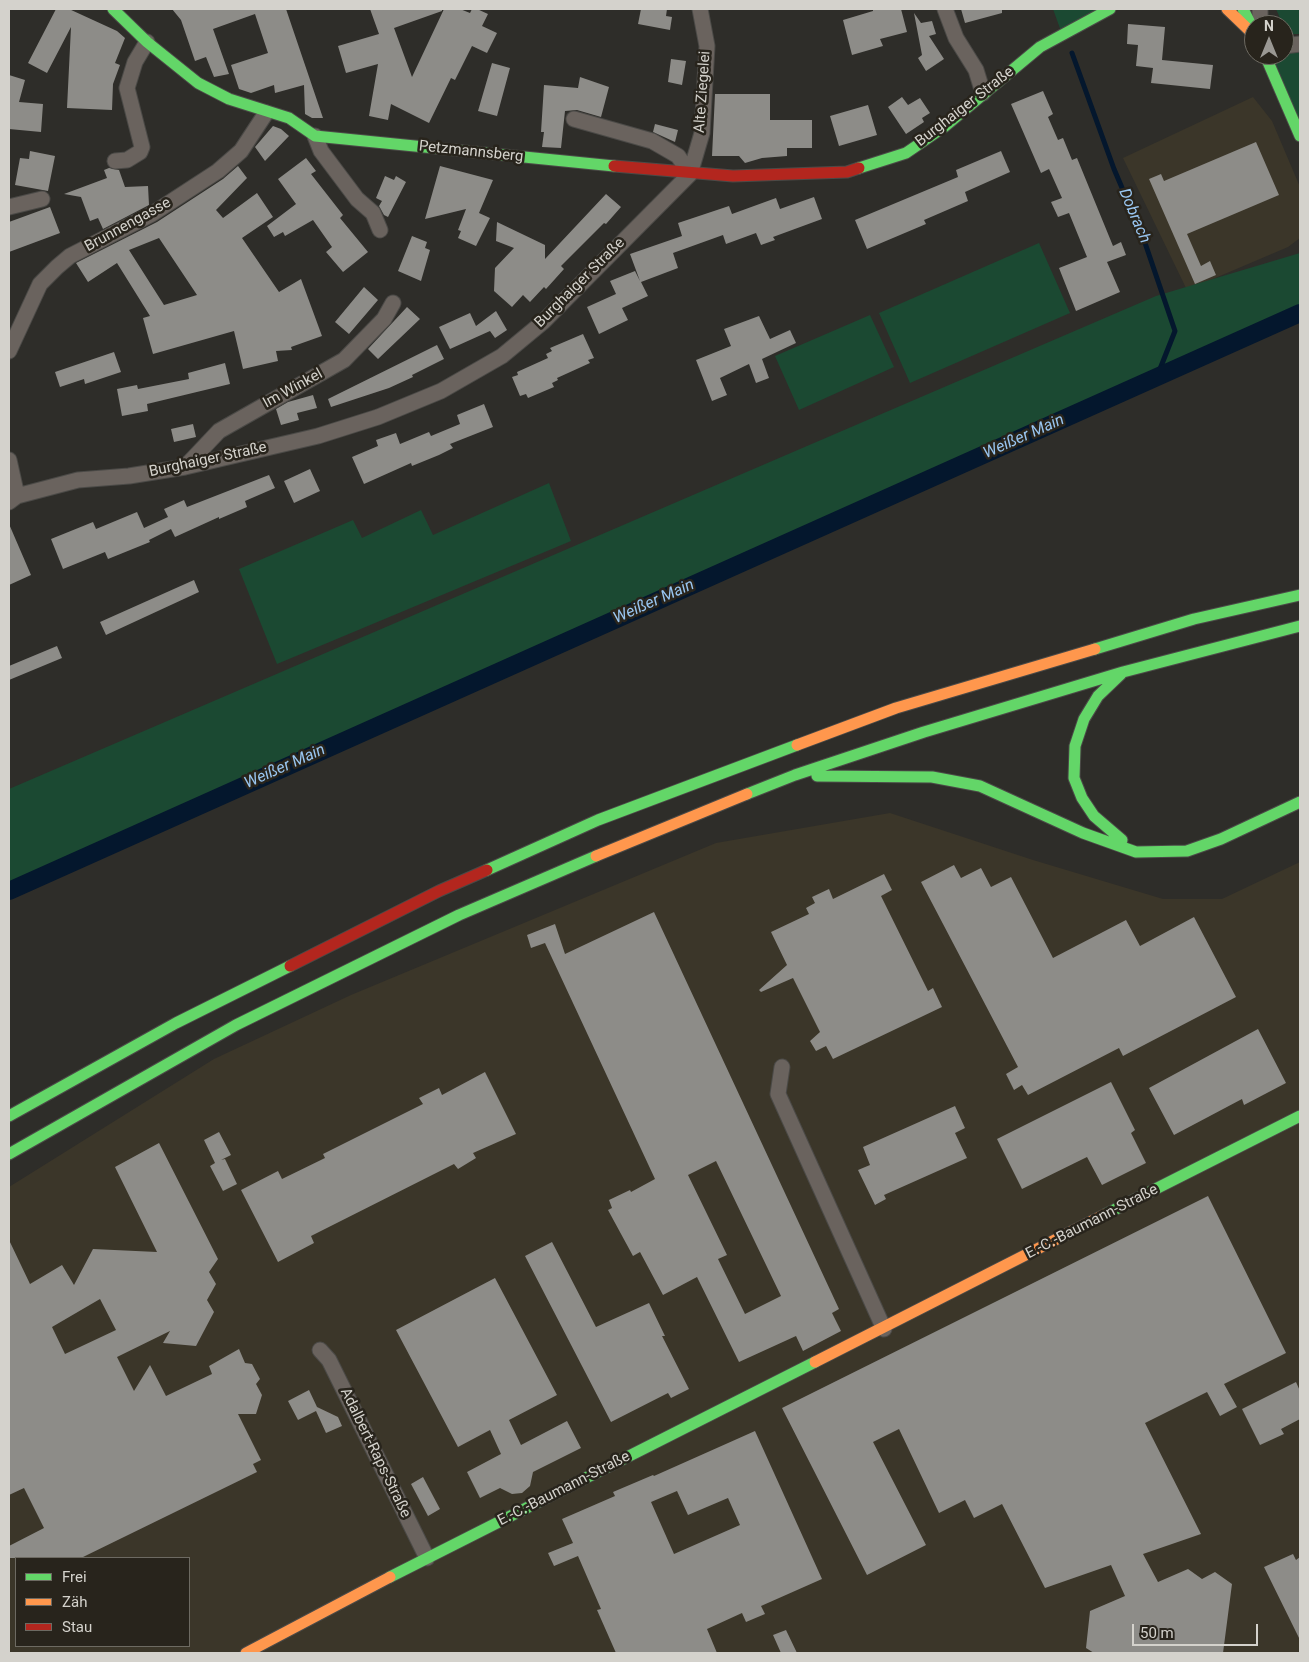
<!DOCTYPE html>
<html>
<head>
<meta charset="utf-8">
<style>
	body { margin:0 }
	#map { position:relative; width:1309px; height:1662px; overflow:hidden; background:#2e2d29; font-family:Roboto,sans-serif }
	canvas { display:block }
	.frame { position:absolute; inset:0; border:10px solid #d4d2cc; pointer-events:none }
	.legend { position:absolute; left:15px; top:1557px; width:175px; height:90px; box-sizing:border-box; background:#28241c; border:1px solid #6d6a62; margin:0; padding:6px 9px; list-style:none; font-size:15px; color:#d4d2cc }
	.legend li { display:flex; align-items:center; gap:10px; height:25px }
	.legend b { width:25px; border:1px solid #6d6a62 }
	.north { position:absolute; left:1244px; top:15px; width:50px; height:50px; box-sizing:border-box; background:#28241c; border:1px solid #6d6a62; border-radius:50%; rotate:0deg; font-size:14px; font-weight:700; line-height:20px; text-align:center; color:#d4d2cc }
	.north::after { content:''; display:block; margin:auto; width:18px; height:22px; background:#9a9893; clip-path:polygon(50% 0,100% 100%,50% 72%,0 100%) }
	.scale { position:absolute; left:1132px; top:1624px; width:126px; height:22px; box-sizing:border-box; border:2px solid #d4d2cc; border-top:0; padding-left:6px; font-size:15px; line-height:18px; white-space:nowrap; color:#d4d2cc; -webkit-text-stroke:4px #28241c; paint-order:stroke }
</style>
</head>
<body>
<div id="map">
<canvas width="1309" height="1662"></canvas>
<div class="frame"></div>
<ul class="legend">
<li><b style="height:6px;background:#63d668"></b>Frei</li>
<li><b style="height:6px;background:#ff974d"></b>Zäh</li>
<li><b style="height:6px;background:#b3261e"></b>Stau</li>
</ul>
<div class="north">N</div>
<div class="scale">50 m</div>
</div>
<script>
const c = document.querySelector('canvas').getContext('2d');
c.lineJoin = 'round';
function fill(path, color) {
  c.fillStyle = color;
  c.fill(path, 'evenodd');
}
function poly(rows) {
  const path = new Path2D();
  for (const r of rows) {
    path.moveTo(r[0], r[1]);
    for (let i = 2; i < r.length; i += 2) path.lineTo(r[i], r[i + 1]);
  }
  return path;
}
function stroke(path, color, width, dash) {
  c.strokeStyle = color;
  c.lineWidth = width;
  c.lineCap = dash ? 'butt' : 'round';
  c.setLineDash(dash || []);
  c.stroke(path);
}
function write(font, color, halo, rows, align = 'center') {
  c.font = font + ' Roboto,sans-serif';
  c.lineWidth = 5;
  c.setLineDash([]);
  c.textBaseline = 'middle';
  c.strokeStyle = halo;
  c.fillStyle = color;
  for (const [text, x, y, turn = 0] of rows) {
    c.save();
    c.translate(x, y);
    c.rotate((+turn || 0) * Math.PI / 180);
    c.textAlign = isNaN(turn) ? turn : align;
    if (halo) c.strokeText(text, 0, 0);
    c.fillText(text, 0, 0);
    c.restore();
  }
}
fill(poly([
	[1253,97,1272,121,1300,187,1300,238,1288,247,1187,290,1123,158],
	[890,813,1033,860,1163,899,1222,899,1300,862,1300,1653,9,1653,9,1187,214,1059,351,995,716,843],
	[16,1558,189,1558,189,1646,16,1646]
]), '#3b3629');
fill(poly([
	[1053,9,1110,9,1062,34],
	[1276,9,1300,9,1300,34,1287,34],
	[1300,46,1300,133,1265,55,1284,55,1284,48],
	[1039,243,1070,313,910,383,879,313],
	[1300,253,1300,309,9,889,9,789,1156,296],
	[870,315,894,367,799,410,775,356],
	[549,483,571,541,277,664,239,569,353,520,362,538,421,510,433,535]
]), '#1b4932');
stroke(poly([
	[1072,53,1114,169,1143,237,1175,331,1156,379]
]), '#04172d', 5);
stroke(poly([
	[9,891,1300,313]
]), '#04172d', 18);
fill(poly([
	[56,9,69,9,117,31,125,38,115,63,120,65,113,84,112,110,67,108,71,27,47,73,28,63],
	[172,9,286,9,323,118,312,118,305,114,304,85,275,93,274,85,251,93,239,89,231,65,268,53,255,14,213,29,229,74,214,77,206,57,195,61,181,20],
	[370,9,442,9,442,11,394,28,412,77,444,9,460,9,470,13,472,9,477,9,488,14,482,26,497,33,487,53,472,46,455,80,451,78,429,123,391,104,388,120,369,116,378,64,346,73,338,46,379,34],
	[641,9,667,9,666,16,672,17,670,30,638,24],
	[873,9,901,9,907,32,880,39,883,46,852,55,843,20,873,11],
	[961,9,1002,9,1002,13,965,23],
	[914,13,921,23,932,21,936,34,929,36,944,59,926,71,918,58,922,55],
	[1128,24,1165,27,1162,60,1213,65,1210,89,1151,83,1153,68,1136,66,1138,45,1127,44],
	[671,59,686,61,682,85,668,82],
	[492,63,510,68,497,116,478,111],
	[9,75,25,80,19,102,43,104,41,132,9,129],
	[580,77,609,87,601,117,577,110,565,111,561,148,542,147,544,132,541,132,544,85,578,88],
	[1043,91,1053,114,1048,117,1058,140,1063,138,1072,160,1077,158,1113,246,1121,242,1126,255,1107,262,1120,292,1076,311,1059,268,1087,257,1069,213,1058,217,1051,202,1062,198,1049,169,1041,173,1011,104],
	[715,94,770,94,770,120,812,120,812,148,787,148,787,156,762,158,745,163,739,156,712,156],
	[902,97,908,105,920,98,930,113,922,118,924,122,906,134,888,107],
	[868,105,877,135,839,146,830,116],
	[655,124,678,130,675,142,653,132],
	[273,126,281,129,289,136,265,161,255,147],
	[1256,142,1279,195,1187,234,1201,266,1210,261,1216,275,1195,284,1149,179,1161,174,1164,181],
	[30,151,55,156,48,191,15,185,20,158,29,159],
	[1001,151,1010,172,965,192,968,201,924,220,926,224,867,249,855,220,958,177,956,170],
	[306,158,316,171,311,174,343,215,340,218,368,252,343,272,326,252,332,247,313,220,285,236,283,232,274,237,267,226,296,204,278,179],
	[238,166,247,178,216,210,223,218,257,193,273,217,242,238,279,292,301,279,322,336,291,347,292,350,276,351,278,361,243,369,234,331,153,354,143,318,150,316,117,263,88,282,76,263,157,222,223,179],
	[159,238,197,295,164,305,129,250],
	[440,166,493,180,479,213,490,218,476,246,458,238,461,231,458,230,466,209,425,219],
	[109,168,119,170,125,187,148,186,149,205,103,229,98,218,90,221,81,197,64,194,107,178,104,170],
	[385,176,394,180,396,176,406,182,388,217,384,215,379,206,382,201,376,198],
	[606,194,621,207,606,224,604,223,561,266,564,269,546,289,544,287,530,302,523,295,512,307,494,291,495,268,514,248,496,241,497,222,545,245,545,259],
	[814,197,822,219,773,237,775,240,761,245,756,233,726,244,723,235,673,253,678,268,641,282,648,296,622,308,628,320,599,334,587,307,616,294,610,281,635,271,640,281,630,254,682,236,678,223,729,206,732,214,776,198,780,209],
	[50,207,60,233,9,252,9,222],
	[412,236,427,242,425,248,430,250,421,281,398,271],
	[364,287,378,300,349,334,335,322],
	[407,307,420,319,378,359,368,349],
	[496,311,507,330,495,338,490,331,450,349,439,327,470,313,476,326],
	[759,316,770,339,790,330,796,343,762,359,769,378,756,383,749,364,720,378,727,395,712,401,696,360,731,346,724,329],
	[583,334,594,358,588,360,590,363,557,378,558,380,552,383,554,387,528,398,526,394,520,396,512,377,518,375,517,372,548,358,546,354,552,351,550,348],
	[437,345,444,359,412,375,413,377,389,388,331,407,328,399],
	[114,352,121,372,85,384,84,379,60,387,55,372],
	[225,363,230,384,147,404,148,411,122,416,117,389,137,385,138,389,189,379,188,373],
	[313,395,317,408,297,413,299,420,281,425,276,409,288,402],
	[484,404,493,427,450,444,453,448,439,455,412,466,411,463,364,484,352,457,378,446,376,440,396,433,400,444,429,432,431,436,460,424,457,415],
	[193,424,196,437,174,442,171,429],
	[310,469,320,491,294,503,284,481],
	[269,475,275,488,245,501,247,507,219,519,219,517,175,537,171,529,149,540,150,542,108,559,105,552,63,569,51,539,93,522,96,529,137,512,144,528,168,517,164,509,184,500,187,507],
	[9,524,31,575,9,585],
	[194,580,199,592,106,635,100,622],
	[57,646,62,658,9,680,9,666],
	[954,865,961,878,981,868,991,887,1011,877,1053,958,1126,920,1140,946,1194,917,1236,997,1123,1056,1119,1048,1028,1095,1022,1085,1014,1090,1006,1074,1018,1067,921,882],
	[884,874,892,890,881,896,928,991,933,988,942,1007,833,1059,826,1046,816,1051,810,1041,820,1032,793,978,761,992,759,990,787,965,771,932,809,914,806,908,815,903,812,897,829,889,833,899],
	[654,912,839,1309,832,1313,841,1331,803,1351,796,1336,739,1362,697,1277,663,1295,640,1252,633,1256,608,1210,612,1208,609,1200,630,1190,631,1192,655,1179,545,943,531,948,527,935,555,924,565,954],
	[716,1161,781,1296,745,1314,718,1259,727,1255,688,1175],
	[1258,1029,1286,1083,1244,1105,1242,1099,1174,1135,1149,1088],
	[485,1072,516,1134,473,1153,476,1158,458,1169,454,1164,311,1236,314,1243,278,1262,241,1190,278,1171,282,1179,325,1158,323,1154,423,1104,419,1098,439,1088,442,1095],
	[1111,1082,1135,1130,1131,1133,1146,1163,1102,1185,1087,1157,1022,1189,997,1139],
	[955,1106,965,1128,955,1133,967,1158,884,1195,886,1199,875,1205,858,1170,870,1165,863,1147],
	[219,1132,231,1155,221,1160,225,1159,237,1184,223,1191,210,1166,215,1163,204,1140],
	[159,1143,218,1259,209,1272,216,1284,207,1300,214,1312,196,1346,163,1343,170,1331,117,1357,134,1391,150,1365,166,1396,212,1374,209,1366,239,1349,245,1363,252,1364,260,1379,256,1384,262,1395,256,1414,238,1414,261,1460,253,1464,257,1472,81,1558,9,1558,9,1546,44,1528,24,1488,9,1495,9,1240,30,1284,62,1265,74,1285,93,1249,157,1252,115,1167],
	[100,1299,116,1330,65,1354,52,1327],
	[1208,1196,1286,1353,1224,1384,1237,1407,1220,1416,1207,1392,1145,1423,1201,1534,1143,1554,1158,1582,1188,1569,1202,1579,1215,1572,1232,1584,1223,1653,1094,1653,1086,1648,1090,1611,1125,1596,1111,1565,1045,1588,1002,1504,974,1518,965,1500,939,1513,899,1429,873,1442,926,1545,867,1575,782,1408],
	[552,1242,596,1327,649,1303,665,1336,662,1336,689,1389,671,1398,668,1393,611,1422,525,1256],
	[495,1278,557,1395,509,1420,521,1445,567,1421,581,1448,533,1472,530,1486,522,1493,512,1494,500,1488,480,1498,467,1472,501,1454,490,1430,458,1447,396,1330],
	[1296,1382,1300,1391,1300,1419,1281,1429,1284,1434,1260,1445,1242,1409],
	[309,1390,317,1407,338,1417,342,1426,326,1433,316,1411,298,1420,288,1401],
	[755,1431,822,1579,761,1606,765,1614,746,1622,742,1613,707,1629,717,1653,616,1653,597,1610,601,1609,578,1556,554,1566,548,1553,573,1543,562,1519,615,1496,613,1492,653,1475,654,1476],
	[677,1491,688,1515,728,1498,740,1525,674,1554,651,1502],
	[423,1477,440,1509,428,1516,411,1484],
	[1293,1554,1296,1560,1300,1557,1300,1640,1264,1567],
	[786,1630,797,1653,781,1653,773,1635]
]), '#8d8c88');
const street = poly([
	[945,9,956,38,976,70,983,93],
	[1260,25,1260,9],
	[1284,46,1300,44],
	[574,119,652,141,678,156,690,174],
	[315,136,321,151,357,199,373,213,380,230],
	[115,161,127,160,140,152,142,147,127,88,135,62,147,42],
	[9,207,42,199],
	[9,351,40,284,57,267,70,256,152,214,218,171,241,151,266,113],
	[9,460,17,496],
	[185,467,219,431,344,360,384,319,393,303],
	[9,502,17,496,78,480,129,476,185,467,318,436,378,417,441,391,502,356,543,322,690,174,702,133,707,46,700,9],
	[782,1067,778,1094,884,1329],
	[320,1350,329,1360,427,1558]
]);
const fast = poly([
	[113,9,147,42,198,83,229,99,289,118,315,136,614,166],
	[1243,9,1254,31],
	[1265,55,1300,136],
	[859,168,906,153,944,127,1040,47,1110,9],
	[1095,649,1194,619,1300,595],
	[1121,674,1098,696,1084,719,1075,746,1074,778,1082,798,1094,816,1122,840],
	[817,776,932,777,980,786,1083,833,1136,852,1187,851,1221,839,1300,802],
	[747,794,795,775,924,732,1123,672,1300,626],
	[487,870,598,820,797,745],
	[9,1116,176,1023,290,966],
	[9,1154,236,1025,459,915,596,856],
	[1106,1214,1300,1116],
	[390,1577,815,1362]
]);
const slow = poly([
	[1227,9,1252,33],
	[797,745,896,708,1095,649],
	[596,856,747,794],
	[815,1362,1106,1214],
	[246,1653,390,1577]
]);
const jam = poly([
	[614,166,733,176,847,172,859,168],
	[290,966,439,891,487,870]
]);
stroke(street, '#4b4a47', 17);
stroke(fast, '#4b4a47', 13);
stroke(slow, '#4b4a47', 13);
stroke(jam, '#4b4a47', 13);
stroke(street, '#6a635e', 15);
stroke(fast, '#63d668', 11);
stroke(slow, '#ff974d', 11);
stroke(jam, '#b3261e', 11);
write('15px', '#d4d2cc', '#28241c', [
	["Alte Ziegelei",703,92,-86],
	["Burghaiger Straße",965,107,-38],
	["Petzmannsberg",471,152,6],
	["Brunnengasse",128,225,-29],
	["Burghaiger Straße",580,283,-45],
	["Im Winkel",293,389,-29],
	["Burghaiger Straße",208,460,-12],
	["E.-C.-Baumann-Straße",1092,1222,-27],
	["Adalbert-Raps-Straße",375,1453,64],
	["E.-C.-Baumann-Straße",564,1489,-27]
]);
write('italic 16px', '#99c6f1', '#28241c', [
	["Dobrach",1134,216,67],
	["Weißer Main",1024,437,-24],
	["Weißer Main",654,602,-24],
	["Weißer Main",285,767,-24]
]);
</script>
</body>
</html>
